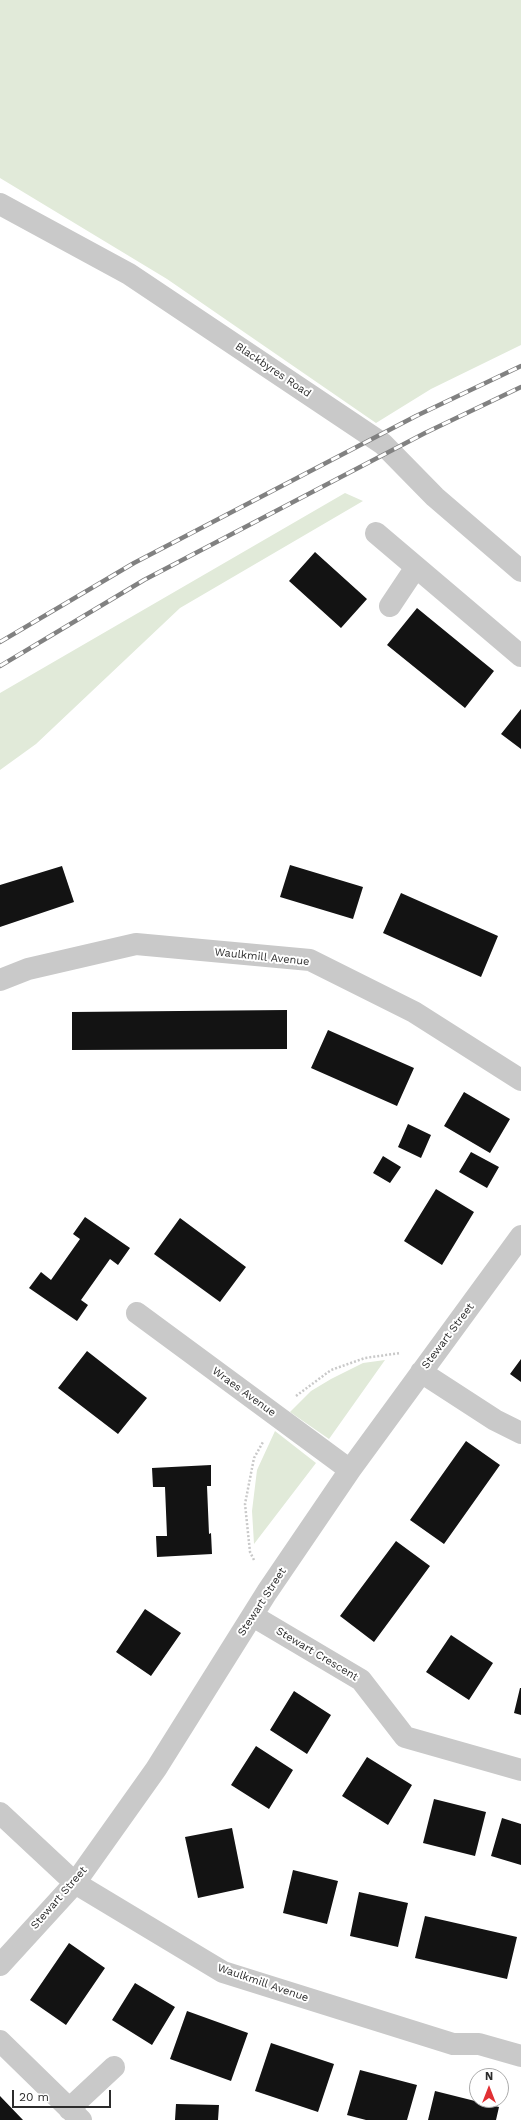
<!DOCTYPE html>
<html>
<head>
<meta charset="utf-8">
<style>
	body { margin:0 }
	#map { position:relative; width:521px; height:2120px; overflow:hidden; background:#fff; font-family:"Work Sans",sans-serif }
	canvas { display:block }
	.north { position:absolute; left:469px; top:2068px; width:40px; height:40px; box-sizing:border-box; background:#fff; border:1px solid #ababab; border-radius:50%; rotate:0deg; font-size:11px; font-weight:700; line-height:16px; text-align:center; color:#2c2c2c }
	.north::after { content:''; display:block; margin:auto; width:14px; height:18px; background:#e13034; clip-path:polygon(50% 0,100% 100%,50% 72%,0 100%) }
	.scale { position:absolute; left:12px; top:2090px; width:99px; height:18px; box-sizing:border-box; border:2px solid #2c2c2c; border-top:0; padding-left:5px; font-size:12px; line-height:14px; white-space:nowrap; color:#2c2c2c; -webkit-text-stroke:3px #fff; paint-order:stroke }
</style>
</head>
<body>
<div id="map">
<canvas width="521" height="2120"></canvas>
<div class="north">N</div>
<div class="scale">20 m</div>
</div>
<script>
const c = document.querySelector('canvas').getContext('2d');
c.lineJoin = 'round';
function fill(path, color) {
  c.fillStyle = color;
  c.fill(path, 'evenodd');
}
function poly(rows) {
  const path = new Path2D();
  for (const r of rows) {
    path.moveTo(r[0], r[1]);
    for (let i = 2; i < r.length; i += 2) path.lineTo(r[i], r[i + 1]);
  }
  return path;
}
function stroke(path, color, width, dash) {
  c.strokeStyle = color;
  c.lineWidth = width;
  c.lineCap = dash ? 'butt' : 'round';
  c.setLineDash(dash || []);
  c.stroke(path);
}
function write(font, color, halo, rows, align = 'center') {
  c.font = font + ' "Work Sans",sans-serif';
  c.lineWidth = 4;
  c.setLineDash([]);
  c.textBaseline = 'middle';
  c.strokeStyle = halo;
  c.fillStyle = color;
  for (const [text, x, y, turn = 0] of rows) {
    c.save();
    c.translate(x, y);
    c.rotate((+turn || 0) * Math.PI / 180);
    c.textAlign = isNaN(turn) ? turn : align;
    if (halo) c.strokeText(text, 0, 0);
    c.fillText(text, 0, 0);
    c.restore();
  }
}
fill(poly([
	[0,0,521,0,521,345,431,389,376,423,167,279,0,178],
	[345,493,363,501,180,608,36,744,0,770,0,693],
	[385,1360,329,1439,290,1412,311,1391,331,1379,363,1363],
	[275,1431,316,1463,254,1544,252,1511,257,1470]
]), '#e1ead9');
fill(poly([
	[315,552,367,599,341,628,289,581],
	[417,608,494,671,465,708,387,645],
	[521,709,521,749,501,734],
	[290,865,363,887,353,919,280,897],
	[62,866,74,902,0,927,0,885],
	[401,893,498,936,481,977,383,933],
	[287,1010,287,1049,72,1050,72,1012],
	[328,1030,414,1068,397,1106,311,1068],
	[464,1092,510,1119,490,1153,444,1126],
	[408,1124,431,1135,421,1158,398,1147],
	[471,1152,499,1167,487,1188,459,1172],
	[383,1156,401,1167,390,1183,373,1173],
	[436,1189,474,1212,442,1265,404,1241],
	[85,1217,130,1248,118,1265,110,1259,81,1300,88,1305,77,1321,29,1288,41,1272,51,1280,80,1239,73,1234],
	[180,1218,246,1267,220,1302,154,1254],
	[87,1351,147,1398,118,1434,58,1388],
	[521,1359,521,1382,510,1374],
	[466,1441,500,1465,444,1544,410,1520],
	[211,1465,211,1486,207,1486,209,1534,211,1533,212,1554,157,1557,156,1536,167,1536,165,1487,153,1487,152,1468],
	[396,1541,430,1566,374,1642,340,1616],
	[145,1609,181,1633,151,1676,116,1652],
	[451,1635,493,1663,469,1700,426,1672],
	[520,1688,521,1688,521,1715,514,1713],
	[294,1691,331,1715,307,1754,270,1730],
	[256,1746,293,1770,269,1809,231,1785],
	[367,1757,412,1785,388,1825,342,1796],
	[434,1799,486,1812,475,1856,423,1843],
	[502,1818,521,1824,521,1865,491,1856],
	[232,1828,244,1888,198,1898,185,1837],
	[293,1870,338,1881,327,1924,283,1913],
	[359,1892,408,1903,398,1947,350,1936],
	[425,1916,517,1937,507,1979,415,1958],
	[69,1943,105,1968,66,2025,30,2000],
	[135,1983,175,2007,152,2045,112,2020],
	[187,2011,248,2033,231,2081,170,2059],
	[271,2043,334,2064,318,2112,255,2091],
	[360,2070,417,2085,407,2120,366,2120,347,2115],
	[435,2091,499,2107,496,2120,428,2120],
	[0,2096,23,2120,0,2120],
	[176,2104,219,2105,218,2120,175,2120]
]), '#131313');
stroke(poly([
	[296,1396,331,1370,365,1358,400,1353],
	[254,1560,250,1552,245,1504,254,1458,263,1442]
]), '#c9c9c9', 2.5, [2, 2]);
stroke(poly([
	[376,533,521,656],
	[390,606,416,567],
	[0,980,28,969,136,944,310,960,414,1012,521,1080],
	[137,1313,350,1470],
	[421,1372,495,1420,521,1433],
	[253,1616,361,1680,405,1737,521,1770],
	[0,1813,75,1883,223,1972,453,2044,479,2044,521,2056],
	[0,1965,75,1883,156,1769,267,1592,350,1470,521,1236],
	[0,2041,81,2120],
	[69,2109,114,2067]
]), '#c9c9c9', 22);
stroke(poly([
	[0,204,129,274,383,444,435,497,521,571]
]), '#c9c9c9', 22);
const rail = poly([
	[0,642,134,563,416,416,521,366],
	[0,666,144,580,425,433,521,387]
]);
stroke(rail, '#818181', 4.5);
stroke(rail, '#fff', 3, [9]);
write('11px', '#2c2c2c', '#fff', [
	["Blackbyres Road",273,370,34],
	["Waulkmill Avenue",262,957,6],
	["Stewart Street",448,1336,-53],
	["Wraes Avenue",244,1392,36],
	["Stewart Street",262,1602,-57],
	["Stewart Crescent",317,1654,31],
	["Stewart Street",59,1898,-49],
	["Waulkmill Avenue",263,1983,19]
]);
</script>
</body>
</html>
